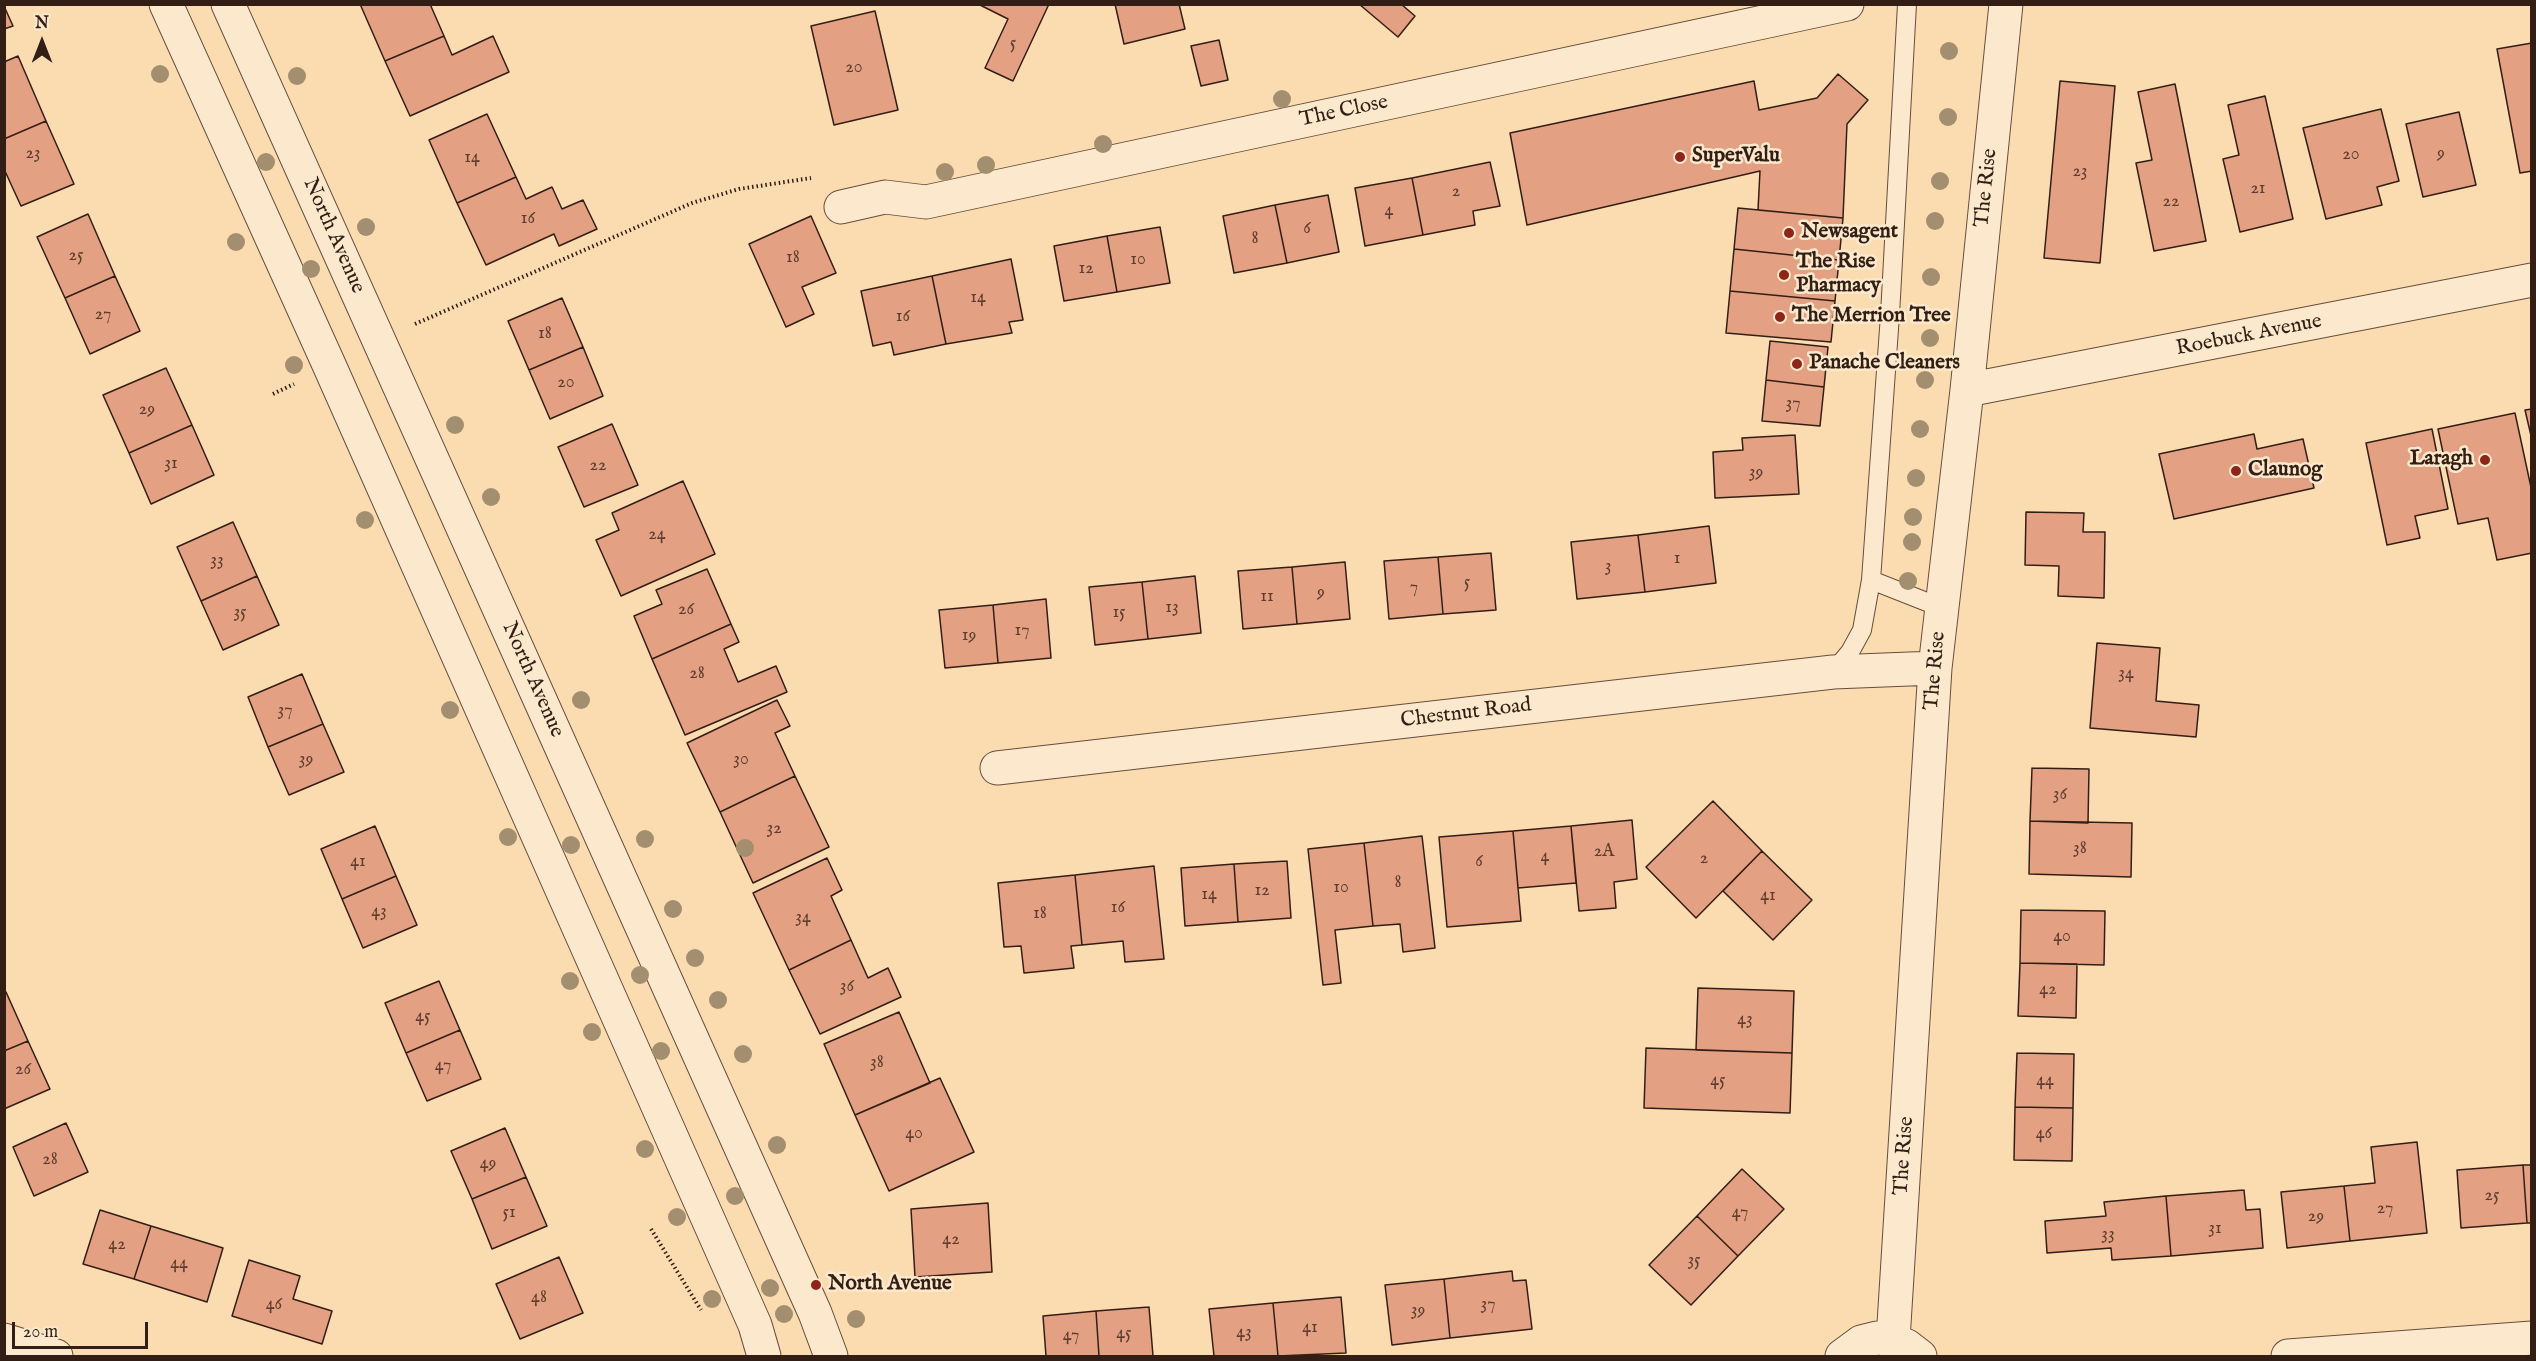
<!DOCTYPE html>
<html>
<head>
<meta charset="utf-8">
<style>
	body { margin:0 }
	#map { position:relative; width:2536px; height:1361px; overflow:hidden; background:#fbdcb0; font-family:"IM FELL English",serif }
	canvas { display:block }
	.frame { position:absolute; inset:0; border:6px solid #331e15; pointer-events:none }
	.north { position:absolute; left:12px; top:12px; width:60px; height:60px; -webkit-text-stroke:4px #fce8cc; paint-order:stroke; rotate:0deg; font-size:16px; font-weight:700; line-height:24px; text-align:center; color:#331e15 }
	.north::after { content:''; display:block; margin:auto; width:21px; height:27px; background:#331e15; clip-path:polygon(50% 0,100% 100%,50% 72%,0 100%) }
	.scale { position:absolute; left:12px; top:1322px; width:136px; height:27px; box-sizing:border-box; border:3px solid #331e15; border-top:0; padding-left:8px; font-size:18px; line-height:21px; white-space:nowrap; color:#331e15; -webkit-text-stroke:4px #fce8cc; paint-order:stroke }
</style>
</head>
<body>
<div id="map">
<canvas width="2536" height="1361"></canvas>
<div class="frame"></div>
<div class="north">N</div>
<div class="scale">20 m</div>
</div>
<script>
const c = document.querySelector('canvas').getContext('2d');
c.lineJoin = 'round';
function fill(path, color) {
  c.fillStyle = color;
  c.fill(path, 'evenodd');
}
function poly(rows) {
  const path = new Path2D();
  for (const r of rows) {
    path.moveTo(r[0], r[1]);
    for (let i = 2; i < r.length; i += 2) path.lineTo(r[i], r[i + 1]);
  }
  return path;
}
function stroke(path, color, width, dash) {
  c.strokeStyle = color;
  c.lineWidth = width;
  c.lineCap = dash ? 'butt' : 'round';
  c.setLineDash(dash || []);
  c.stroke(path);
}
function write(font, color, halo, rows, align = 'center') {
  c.font = font + ' "IM FELL English",serif';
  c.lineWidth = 5;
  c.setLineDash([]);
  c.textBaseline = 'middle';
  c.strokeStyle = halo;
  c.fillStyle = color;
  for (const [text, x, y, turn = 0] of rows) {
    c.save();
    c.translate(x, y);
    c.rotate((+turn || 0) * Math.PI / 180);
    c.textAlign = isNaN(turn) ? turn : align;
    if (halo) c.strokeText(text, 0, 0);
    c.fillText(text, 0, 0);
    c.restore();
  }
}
const building = poly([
	[360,4,430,4,444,36,385,61,360,4],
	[978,4,1049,4,1013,81,985,68,1008,19,978,4],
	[1115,4,1179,4,1185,29,1124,44,1115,4],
	[1359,4,1401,4,1415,16,1398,37,1359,4],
	[4,6,13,26,4,29,4,6],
	[875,11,898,110,834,125,811,26,875,11],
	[444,36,452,55,493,36,509,72,410,116,385,61,444,36],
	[1219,40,1228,80,1201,86,1191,46,1219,40],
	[2532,43,2532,171,2520,173,2497,49,2532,43],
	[18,56,46,121,4,139,4,62,18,56],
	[1838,74,1868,100,1847,124,1843,218,1758,210,1760,171,1527,225,1510,133,1754,81,1759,110,1817,98,1838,74],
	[2060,81,2115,86,2100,263,2044,258,2060,81],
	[2175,84,2206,241,2154,251,2136,163,2152,160,2138,92,2175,84],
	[2265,96,2293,219,2240,232,2223,159,2239,155,2228,105,2265,96],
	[2381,109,2399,181,2377,187,2382,205,2326,219,2303,128,2381,109],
	[2459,112,2476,185,2423,197,2406,124,2459,112],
	[487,114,516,177,457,203,429,140,487,114],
	[46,121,74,184,21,206,4,169,4,139,46,121],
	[1490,162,1500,206,1473,211,1475,225,1423,235,1412,178,1490,162],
	[516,177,526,199,552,187,562,209,583,200,597,229,559,246,554,234,486,265,457,203,516,177],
	[1412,178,1423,235,1365,246,1355,188,1412,178],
	[1328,195,1339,252,1287,263,1275,205,1328,195],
	[1275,205,1287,263,1234,273,1223,216,1275,205],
	[1738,208,1843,218,1839,260,1734,249,1738,208],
	[88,214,115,276,65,298,37,237,88,214],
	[811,216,836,273,802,287,814,314,786,327,749,244,811,216],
	[1160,227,1170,283,1117,292,1107,236,1160,227],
	[1107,236,1117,292,1064,301,1054,246,1107,236],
	[1734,249,1839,260,1835,301,1730,291,1734,249],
	[1011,259,1023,320,1009,322,1012,333,946,344,932,276,1011,259],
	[115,276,140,331,90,354,65,298,115,276],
	[932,276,946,344,894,355,891,342,873,346,861,291,932,276],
	[1730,291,1835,301,1831,342,1726,333,1730,291],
	[562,298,583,347,529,370,508,321,562,298],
	[1770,341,1828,347,1824,387,1766,380,1770,341],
	[583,347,603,396,550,419,529,370,583,347],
	[166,368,192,425,129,453,103,395,166,368],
	[1766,380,1824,387,1820,426,1762,421,1766,380],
	[2532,409,2532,440,2525,410,2532,409],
	[2515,413,2532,492,2532,553,2497,560,2488,518,2458,524,2438,429,2515,413],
	[612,424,638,485,584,507,558,447,612,424],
	[192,425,214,475,151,504,129,453,192,425],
	[2432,429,2448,509,2415,516,2420,538,2387,545,2366,443,2432,429],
	[2254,434,2257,449,2303,439,2314,488,2174,519,2159,454,2254,434],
	[1795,435,1799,494,1715,498,1713,452,1743,450,1742,438,1795,435],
	[683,481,715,554,621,596,596,540,619,530,612,513,683,481],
	[2026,512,2084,513,2083,532,2105,532,2104,598,2058,596,2059,566,2025,565,2026,512],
	[233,522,257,576,201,601,177,547,233,522],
	[1709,526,1716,583,1645,592,1638,535,1709,526],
	[1638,535,1645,592,1577,599,1571,542,1638,535],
	[1491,553,1496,610,1443,614,1438,557,1491,553],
	[1438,557,1443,614,1389,619,1384,561,1438,557],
	[1345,562,1350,619,1297,624,1292,567,1345,562],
	[1292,567,1297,624,1243,629,1238,571,1292,567],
	[707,569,731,624,652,659,634,616,662,604,656,590,707,569],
	[257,576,279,625,223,650,201,601,257,576],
	[1195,576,1201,633,1148,639,1142,582,1195,576],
	[1142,582,1148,639,1095,645,1089,587,1142,582],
	[1046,599,1051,658,998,663,993,605,1046,599],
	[993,605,998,663,945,668,939,610,993,605],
	[731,624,739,642,724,649,738,682,776,666,787,692,685,735,652,659,731,624],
	[2097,643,2160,648,2156,701,2199,705,2196,737,2090,728,2097,643],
	[302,674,323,724,268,747,248,697,302,674],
	[777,700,790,726,775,733,795,776,720,812,687,743,777,700],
	[323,724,344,772,289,795,268,747,323,724],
	[2032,768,2089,769,2088,823,2030,821,2032,768],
	[795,776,829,847,753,883,720,812,795,776],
	[1713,801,1762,851,1696,918,1646,867,1713,801],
	[1632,820,1637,879,1614,882,1616,908,1579,911,1571,826,1632,820],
	[2030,821,2132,823,2131,877,2029,874,2030,821],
	[375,826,396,876,342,899,321,849,375,826],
	[1571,826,1576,883,1518,888,1513,831,1571,826],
	[1513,831,1521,921,1447,927,1439,837,1513,831],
	[1422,836,1435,948,1403,952,1400,924,1373,926,1364,843,1422,836],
	[1364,843,1373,926,1335,930,1341,983,1323,985,1308,849,1364,843],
	[1762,851,1812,900,1773,940,1723,891,1762,851],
	[827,858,842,890,831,896,851,940,789,970,753,893,827,858],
	[1287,861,1291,918,1238,922,1234,864,1287,861],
	[1234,864,1238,922,1185,926,1181,868,1234,864],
	[1154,866,1164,959,1125,962,1123,941,1082,945,1075,875,1154,866],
	[1075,875,1082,945,1071,946,1074,968,1024,973,1021,946,1004,947,998,883,1075,875],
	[396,876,417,925,363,948,342,899,396,876],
	[2021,910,2105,911,2104,965,2020,963,2021,910],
	[851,940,868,978,888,968,901,997,820,1034,789,970,851,940],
	[2020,963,2077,964,2076,1018,2018,1016,2020,963],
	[439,981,460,1030,406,1053,385,1003,439,981],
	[1698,988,1794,991,1792,1053,1696,1050,1698,988],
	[6,992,28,1041,4,1051,4,993,6,992],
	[899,1012,930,1083,855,1115,824,1044,899,1012],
	[460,1030,481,1079,427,1101,406,1053,460,1030],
	[28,1041,50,1089,4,1109,4,1051,28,1041],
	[1646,1048,1792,1053,1790,1113,1644,1108,1646,1048],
	[2017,1053,2074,1054,2073,1108,2015,1107,2017,1053],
	[940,1078,974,1152,889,1191,855,1115,940,1078],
	[2015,1107,2073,1108,2072,1161,2014,1160,2015,1107],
	[66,1123,88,1172,34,1196,13,1147,66,1123],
	[505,1128,526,1177,472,1199,451,1151,505,1128],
	[2417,1142,2427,1233,2350,1241,2344,1186,2375,1183,2371,1147,2417,1142],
	[2523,1165,2527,1223,2461,1228,2457,1170,2523,1165],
	[2523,1165,2532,1165,2532,1223,2527,1223,2523,1165],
	[1742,1169,1784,1209,1738,1256,1697,1216,1742,1169],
	[526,1177,547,1226,492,1249,472,1199,526,1177],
	[2344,1186,2350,1241,2287,1248,2281,1192,2344,1186],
	[2244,1190,2246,1210,2260,1209,2263,1248,2171,1256,2166,1196,2244,1190],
	[2166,1196,2171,1256,2112,1260,2111,1248,2047,1253,2045,1221,2106,1216,2104,1202,2166,1196],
	[988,1203,992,1272,915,1277,911,1209,988,1203],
	[100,1210,151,1226,134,1279,83,1264,100,1210],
	[1697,1216,1738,1256,1691,1305,1649,1265,1697,1216],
	[151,1226,223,1248,207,1302,134,1279,151,1226],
	[559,1257,583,1313,520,1339,496,1284,559,1257],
	[249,1260,300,1276,293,1299,332,1311,322,1344,232,1316,249,1260],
	[1512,1271,1513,1281,1526,1280,1532,1329,1450,1338,1444,1279,1512,1271],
	[1444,1279,1450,1338,1392,1345,1385,1285,1444,1279],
	[1341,1297,1346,1353,1278,1356,1273,1303,1341,1297],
	[1273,1303,1278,1356,1214,1356,1209,1309,1273,1303],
	[1149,1307,1153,1356,1099,1356,1096,1311,1149,1307],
	[1096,1311,1099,1356,1046,1356,1043,1316,1096,1311]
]);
fill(building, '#e3a082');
stroke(building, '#331e15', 1.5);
const lane = poly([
	[1871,580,1942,608],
	[1833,672,1850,652,1862,630,1871,580,1890,315,1907,4]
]);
const street = poly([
	[166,4,330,367,755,1325,764,1356],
	[228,4,815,1313,831,1356],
	[841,207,885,197,926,202,1847,4],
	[1967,390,2532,280],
	[997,768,1833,672,1935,668],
	[4,1340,56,1356],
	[1893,1340,1935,668,1967,390,2006,4],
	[1842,1356,1861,1342,1877,1338,1893,1340,1907,1346,1920,1356],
	[2288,1356,2532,1338]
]);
stroke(lane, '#654e3c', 20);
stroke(street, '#654e3c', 35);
stroke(poly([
	[415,324,692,203,739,189,811,178],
	[273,394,294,384],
	[651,1229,701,1310]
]), '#331e15', 4, [1.5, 3]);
stroke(lane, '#fce8cc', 18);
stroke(street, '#fce8cc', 33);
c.fillStyle = '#a38e6f';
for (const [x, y] of [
	[1949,51],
	[160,74],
	[297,76],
	[1282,99],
	[1948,117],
	[1103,144],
	[266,162],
	[986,165],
	[945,172],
	[1940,181],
	[1935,221],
	[366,227],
	[236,242],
	[311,269],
	[1931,277],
	[1930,338],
	[294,365],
	[1925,380],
	[455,425],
	[1920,429],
	[1916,478],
	[491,497],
	[1913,517],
	[365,520],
	[1912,542],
	[1908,581],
	[581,700],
	[450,710],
	[508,837],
	[645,839],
	[571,845],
	[745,848],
	[673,909],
	[695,958],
	[640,975],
	[570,981],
	[718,1000],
	[592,1032],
	[661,1051],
	[743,1054],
	[777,1145],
	[645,1149],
	[735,1196],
	[677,1217],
	[770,1288],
	[712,1299],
	[784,1314],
	[856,1319]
]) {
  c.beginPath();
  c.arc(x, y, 9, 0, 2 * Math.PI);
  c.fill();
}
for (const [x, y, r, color] of [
	[1680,157,6,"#8f2418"],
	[1789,233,6,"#8f2418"],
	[1784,275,6,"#8f2418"],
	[1780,317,6,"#8f2418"],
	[1797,364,6,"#8f2418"],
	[2485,460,6,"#8f2418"],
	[2236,471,6,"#8f2418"],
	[816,1285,6,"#8f2418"]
]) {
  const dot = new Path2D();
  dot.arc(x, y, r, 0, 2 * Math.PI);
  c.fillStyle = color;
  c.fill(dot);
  stroke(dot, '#fce8cc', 2);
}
write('18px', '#5f3e30', null, [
	["5",1013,44],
	["20",854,68],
	["23",33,154],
	["9",2441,154],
	["20",2351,155],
	["14",472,158],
	["23",2080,172],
	["21",2258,189],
	["2",1456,192],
	["22",2171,202],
	["4",1389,211],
	["16",528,219],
	["6",1307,229],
	["8",1255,239],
	["25",76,256],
	["18",793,258],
	["10",1138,260],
	["12",1086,269],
	["14",978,298],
	["27",103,315],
	["16",903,317],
	["18",545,334],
	["20",566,383],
	["37",1793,404],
	["29",147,410],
	["31",171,464],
	["22",598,466],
	["39",1756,473],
	["24",657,535],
	["1",1677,559],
	["33",217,561],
	["3",1608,567],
	["5",1467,583],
	["7",1414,588],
	["9",1321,593],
	["11",1267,597],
	["13",1172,608],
	["26",686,610],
	["35",240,613],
	["15",1119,613],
	["17",1022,631],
	["19",969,636],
	["28",697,674],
	["34",2126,674],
	["37",285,711],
	["39",306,760],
	["30",741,760],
	["36",2060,795],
	["32",774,829],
	["38",2080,849],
	["2A",1604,852],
	["4",1545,857],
	["2",1704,859],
	["41",358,862],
	["6",1479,862],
	["8",1398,883],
	["10",1341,888],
	["12",1262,891],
	["14",1209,895],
	["41",1768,896],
	["16",1118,908],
	["43",379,912],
	["18",1040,914],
	["34",803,918],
	["40",2062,937],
	["36",847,987],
	["42",2048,990],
	["45",423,1017],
	["43",1745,1020],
	["38",877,1063],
	["47",443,1066],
	["26",23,1070],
	["45",1718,1081],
	["44",2045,1081],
	["40",914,1134],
	["46",2044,1134],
	["28",50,1160],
	["49",488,1164],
	["25",2492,1196],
	["27",2385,1209],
	["51",509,1213],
	["47",1740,1213],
	["29",2316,1217],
	["31",2215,1229],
	["33",2108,1235],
	["42",951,1240],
	["42",117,1245],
	["35",1694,1261],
	["44",179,1264],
	["48",539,1298],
	["46",274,1305],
	["37",1488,1305],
	["39",1418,1311],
	["41",1310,1328],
	["43",1244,1333],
	["45",1124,1334],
	["47",1071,1336]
]);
write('21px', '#331e15', '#fce8cc', [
	["The Close",1344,112,-12],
	["The Rise",1987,188,-84],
	["North Avenue",333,236,66],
	["Roebuck Avenue",2249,336,-11],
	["The Rise",1936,671,-85],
	["North Avenue",532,680,66],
	["Chestnut Road",1466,714,-7],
	["The Rise",1905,1156,-86]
]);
write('bold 21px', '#331e15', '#fce8cc', [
	["SuperValu",1692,157],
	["Newsagent",1801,233],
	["The Rise",1796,263],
	["Pharmacy",1796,287],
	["The Merrion Tree",1792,317],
	["Panache Cleaners",1809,364],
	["Laragh",2473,460,"right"],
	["Claunog",2248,471],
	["North Avenue",828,1285]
], 'left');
</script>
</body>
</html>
